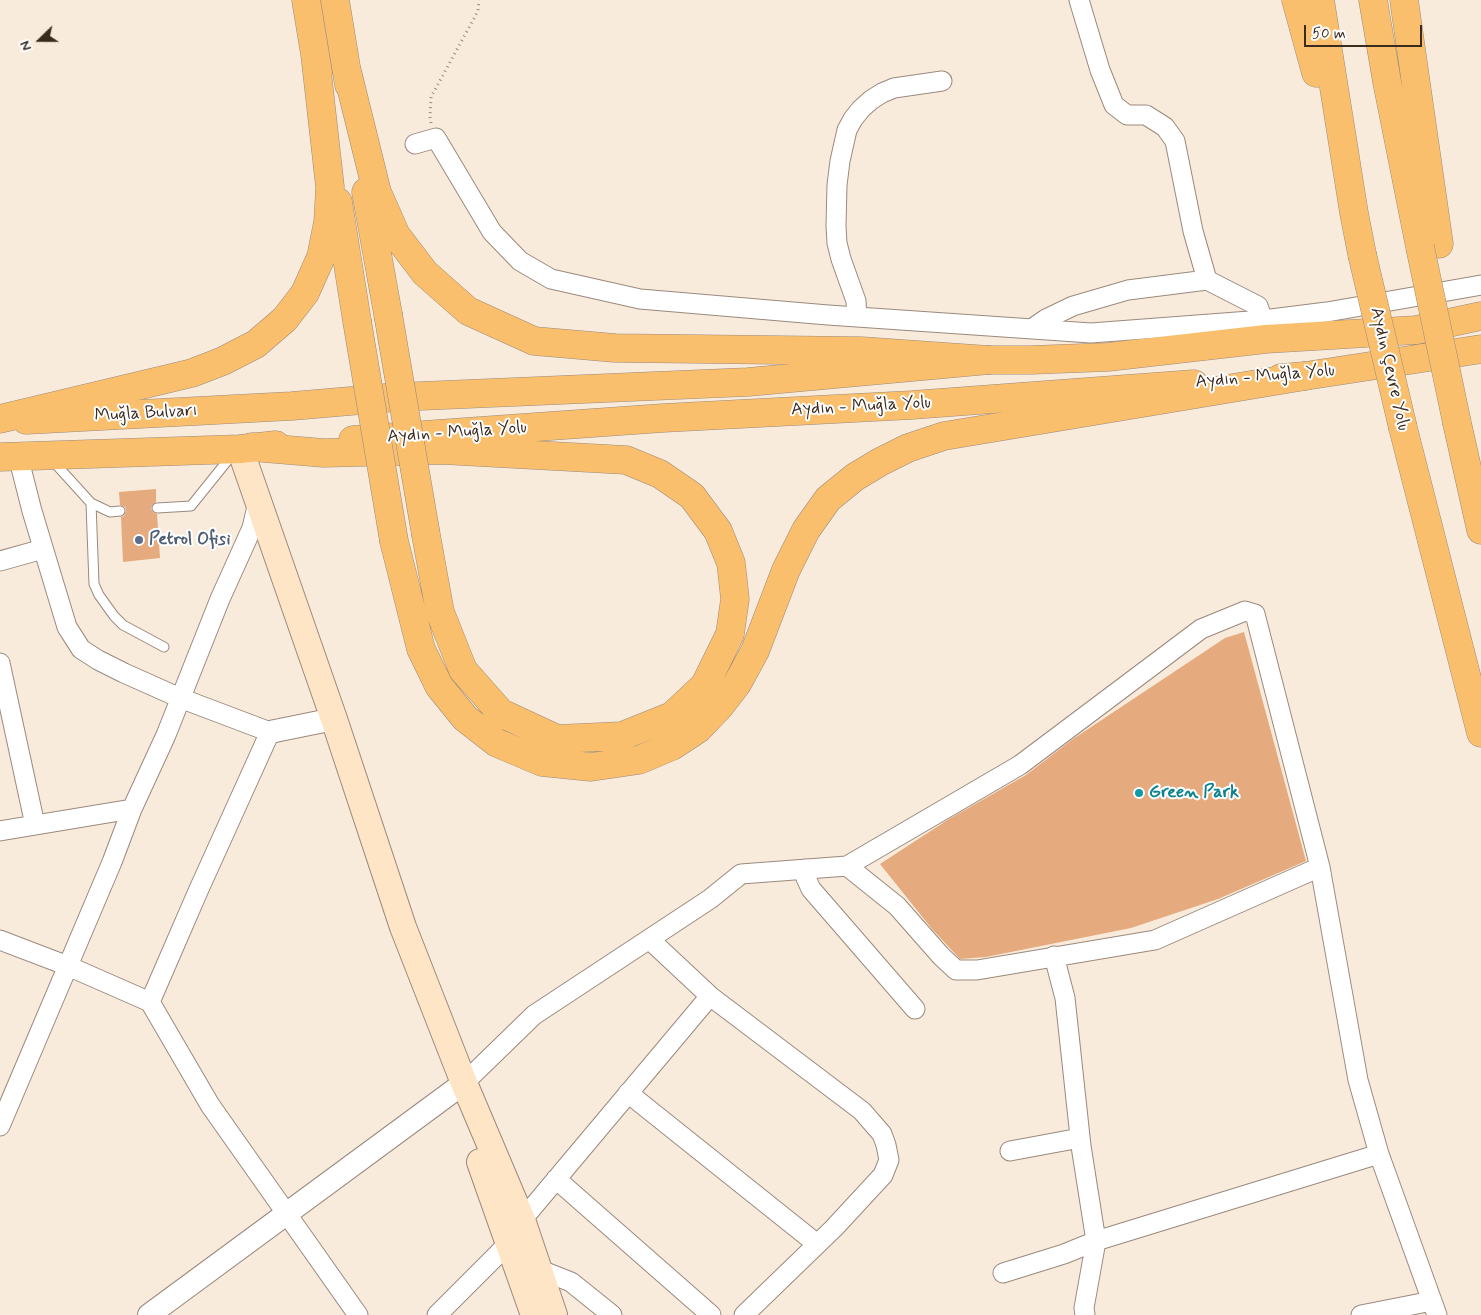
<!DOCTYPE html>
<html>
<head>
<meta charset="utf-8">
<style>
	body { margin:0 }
	#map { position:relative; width:1481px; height:1315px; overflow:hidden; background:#f9ebdc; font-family:Mynerve,sans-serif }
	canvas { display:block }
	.north { position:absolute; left:15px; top:15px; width:50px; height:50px; -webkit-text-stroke:4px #fff; paint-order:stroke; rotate:248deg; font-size:14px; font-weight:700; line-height:20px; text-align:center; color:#3b2a1e }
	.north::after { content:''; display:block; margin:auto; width:18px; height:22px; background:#3b2a1e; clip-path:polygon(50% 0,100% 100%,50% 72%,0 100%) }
	.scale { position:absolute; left:1304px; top:25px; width:118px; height:22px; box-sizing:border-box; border:2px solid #3b2a1e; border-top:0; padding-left:6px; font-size:15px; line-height:18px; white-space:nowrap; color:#3b2a1e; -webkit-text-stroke:4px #fff; paint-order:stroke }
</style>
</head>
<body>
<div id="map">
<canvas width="1481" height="1315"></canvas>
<div class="north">N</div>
<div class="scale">50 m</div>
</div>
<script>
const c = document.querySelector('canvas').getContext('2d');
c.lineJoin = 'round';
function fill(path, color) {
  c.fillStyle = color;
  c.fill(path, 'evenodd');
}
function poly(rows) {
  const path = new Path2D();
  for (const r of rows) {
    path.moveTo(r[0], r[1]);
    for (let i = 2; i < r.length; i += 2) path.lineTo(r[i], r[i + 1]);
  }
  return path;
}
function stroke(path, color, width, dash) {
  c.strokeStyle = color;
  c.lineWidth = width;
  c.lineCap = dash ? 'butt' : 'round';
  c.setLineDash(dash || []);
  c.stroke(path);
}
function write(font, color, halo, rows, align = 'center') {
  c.font = font + ' Mynerve,sans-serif';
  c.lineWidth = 4;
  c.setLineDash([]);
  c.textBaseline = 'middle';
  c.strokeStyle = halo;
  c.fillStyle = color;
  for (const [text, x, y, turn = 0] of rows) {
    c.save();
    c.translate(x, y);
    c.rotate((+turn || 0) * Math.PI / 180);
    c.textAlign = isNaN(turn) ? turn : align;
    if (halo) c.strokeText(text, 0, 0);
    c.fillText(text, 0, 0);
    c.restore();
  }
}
fill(poly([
	[156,489,156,502,152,505,151,509,154,513,157,514,160,558,123,562,121,517,124,516,126,511,125,507,120,505,119,492],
	[1244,632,1306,861,1218,899,1131,928,986,957,960,959,932,929,880,864,949,819,1026,775,1073,739,1225,638]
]), '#e5aa7d');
const service = poly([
	[52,460,91,503,110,512,120,511],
	[91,503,94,584,99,595,114,616,123,625,164,647],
	[157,508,191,506,232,455]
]);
const minor = poly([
	[1079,0,1100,70,1114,105,1127,115,1146,115,1165,127,1175,141,1193,231,1207,280,1258,306,1263,320,1265,331],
	[415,144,436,138,492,232,520,261,551,279,640,299,828,315,1091,333,1263,320,1327,312,1481,285],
	[857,317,856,301,841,259,837,243,836,226,837,185,840,161,847,130,853,119,861,109,871,100,882,93,894,88,942,81],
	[1033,328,1046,319,1073,306,1128,290,1207,280],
	[18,456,32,511,67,627,81,649,98,660,124,673,180,698,270,732,199,889,150,1002],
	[0,561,43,549],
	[0,663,35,825],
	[0,831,132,809],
	[847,866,1020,765,1201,629,1245,611,1255,614,1320,867,1358,1080,1379,1154,1437,1315],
	[805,869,806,878,811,889,915,1009],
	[649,939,710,996],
	[0,940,68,966,150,1002,210,1105,358,1315],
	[1054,956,1065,998,1081,1146,1096,1241,1084,1308,1085,1315],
	[464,1083,534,1015,710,899,741,874,847,866,897,906,941,956,956,970,977,970,1155,940,1320,867],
	[628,1093,817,1244],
	[0,1126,112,862,132,809,166,735,220,599,252,528,258,502],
	[1010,1151,1080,1138],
	[556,1179,711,1315],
	[522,1220,710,996,862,1111,882,1134,886,1145,889,1160,883,1175,834,1228,744,1315],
	[538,1269,571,1282,612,1315],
	[1003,1273,1064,1254,1096,1241,1379,1154],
	[437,1315,508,1244],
	[1361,1315,1432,1301]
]);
const tertiary = poly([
	[270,732,334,719],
	[149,1315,464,1083]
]);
const secondary = poly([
	[240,449,334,719,403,927,464,1083,522,1220,554,1315],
	[480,1162,534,1315]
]);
const trunk = poly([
	[1281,378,1305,376,1481,349],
	[26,420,292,406,397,397,748,382,989,360,1031,360,1108,357,1266,339,1416,330,1481,316],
	[353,440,663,418,912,405,1194,384],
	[0,457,240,449,276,445]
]);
const motorway = poly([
	[306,0,318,73],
	[335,0,349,85],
	[1296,0,1316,73],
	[1320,0,1354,213,1362,254],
	[1373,0,1387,82,1420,247],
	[1404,0,1439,244],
	[346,67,377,192,396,235,425,273,468,311,534,341,615,348,861,351,989,360],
	[366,192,388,314],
	[338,202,357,321],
	[0,419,192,373,223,361,256,344,285,319,305,293,321,257,328,222,330,187,315,54],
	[1457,423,1481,530],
	[1403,428,1481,733],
	[252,447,324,453,442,450,626,460,660,474,692,496,718,531,731,563,735,599,730,634,705,685,672,716,622,736,557,739,501,713,463,670,440,612,426,535],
	[394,541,421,649,439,686,465,718,497,743,542,762,591,767,639,760,672,746,698,729,720,706,737,684,755,651,786,570,806,530,828,499,855,477,880,462,908,448,944,436,1305,376]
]);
stroke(service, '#9a8a7d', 11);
stroke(minor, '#9a8a7d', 21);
stroke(tertiary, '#9a8a7d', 24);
stroke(secondary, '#9a8a7d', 28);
stroke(trunk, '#9a8a7d', 29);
stroke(motorway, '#9a8a7d', 29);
stroke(poly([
	[431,123,430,117,431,97,478,11,479,0]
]), '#9a8a7d', 3, [1, 4]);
stroke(service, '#fff', 9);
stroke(minor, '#fff', 19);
stroke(tertiary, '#fff', 22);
stroke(secondary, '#fde5c5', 26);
stroke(trunk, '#f9bf6d', 28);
stroke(motorway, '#f9bf6d', 28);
const motorwayBridge = poly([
	[1420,247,1457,423],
	[1362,254,1403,428],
	[388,314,426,535],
	[357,321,394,541]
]);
stroke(motorwayBridge, '#9a8a7d', 29, []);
stroke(motorwayBridge, '#f9bf6d', 28);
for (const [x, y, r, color] of [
	[139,540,5,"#5c6f8a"],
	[1139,793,5,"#0f9aa8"]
]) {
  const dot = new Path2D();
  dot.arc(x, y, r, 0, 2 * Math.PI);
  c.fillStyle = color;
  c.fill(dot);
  stroke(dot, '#fff', 2);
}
write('18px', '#3b2a1e', '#fff', [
	["Aydın Çevre Yolu",1389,369,77],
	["Aydın - Muğla Yolu",1265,377,-5],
	["Aydın - Muğla Yolu",861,407,-3],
	["Muğla Bulvarı",146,414,-3],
	["Aydın - Muğla Yolu",457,433,-4]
]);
write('bold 18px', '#4e5e75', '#fff', [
	["Petrol Ofisi",149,540]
], 'left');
write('bold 18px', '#0d838f', '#fff', [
	["Green Park",1149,793]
], 'left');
</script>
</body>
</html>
